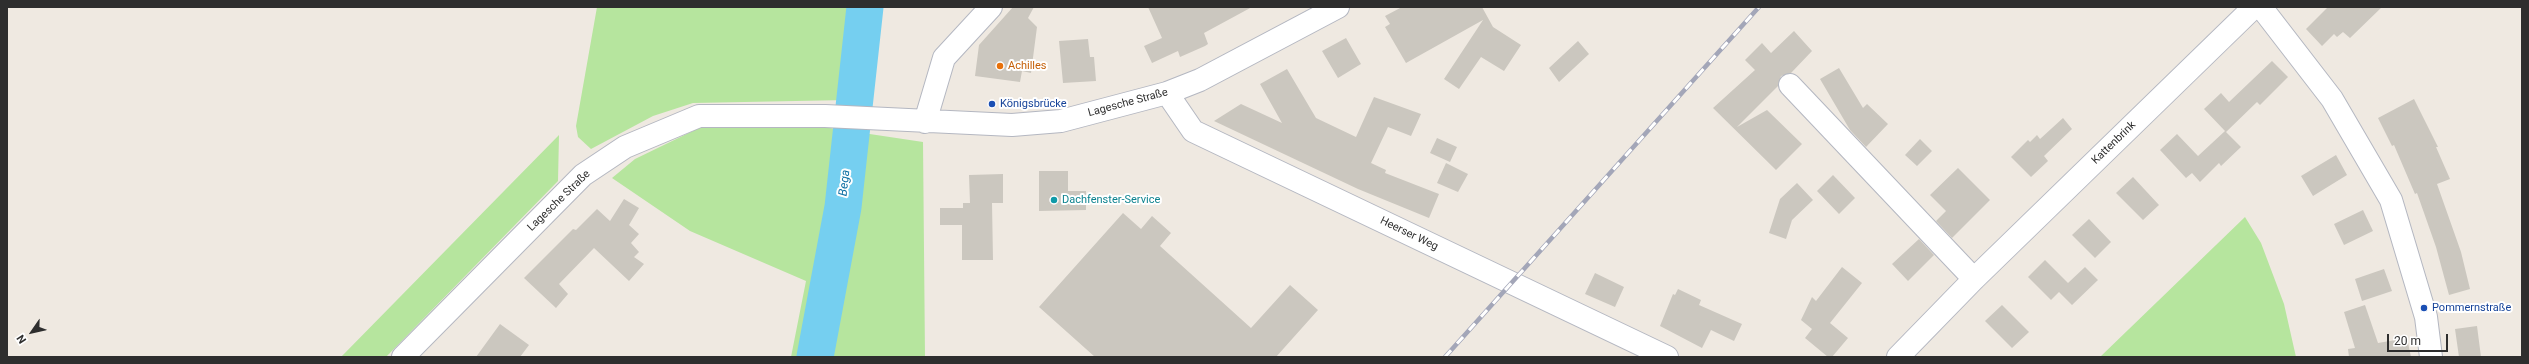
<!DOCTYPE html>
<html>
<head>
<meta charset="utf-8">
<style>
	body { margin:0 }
	#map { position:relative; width:2529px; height:364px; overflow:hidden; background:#efe9e1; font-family:Roboto,sans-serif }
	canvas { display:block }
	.frame { position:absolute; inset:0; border:8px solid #2e2e2e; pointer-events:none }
	.north { position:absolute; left:12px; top:312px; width:40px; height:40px; -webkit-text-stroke:3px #fff; paint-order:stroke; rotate:236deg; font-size:11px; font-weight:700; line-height:16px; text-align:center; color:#2e2e2e }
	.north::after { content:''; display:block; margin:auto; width:14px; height:18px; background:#2e2e2e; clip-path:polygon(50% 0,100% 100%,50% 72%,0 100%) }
	.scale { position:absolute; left:2387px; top:334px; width:61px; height:18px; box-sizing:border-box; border:2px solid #2e2e2e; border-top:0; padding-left:5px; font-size:12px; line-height:14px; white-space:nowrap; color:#2e2e2e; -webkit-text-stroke:3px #fff; paint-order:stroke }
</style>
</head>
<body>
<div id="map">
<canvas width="2529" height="364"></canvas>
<div class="frame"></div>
<div class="north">N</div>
<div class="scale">20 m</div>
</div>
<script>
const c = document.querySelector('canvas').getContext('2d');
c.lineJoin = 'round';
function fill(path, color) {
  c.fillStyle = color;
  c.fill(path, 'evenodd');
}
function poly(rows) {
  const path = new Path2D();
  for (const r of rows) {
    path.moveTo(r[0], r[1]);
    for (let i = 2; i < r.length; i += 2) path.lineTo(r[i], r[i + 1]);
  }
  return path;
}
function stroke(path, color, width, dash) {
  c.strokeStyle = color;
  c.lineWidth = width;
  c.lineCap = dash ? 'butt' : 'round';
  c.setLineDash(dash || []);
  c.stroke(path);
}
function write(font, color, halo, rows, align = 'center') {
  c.font = font + ' Roboto,sans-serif';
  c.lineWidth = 4;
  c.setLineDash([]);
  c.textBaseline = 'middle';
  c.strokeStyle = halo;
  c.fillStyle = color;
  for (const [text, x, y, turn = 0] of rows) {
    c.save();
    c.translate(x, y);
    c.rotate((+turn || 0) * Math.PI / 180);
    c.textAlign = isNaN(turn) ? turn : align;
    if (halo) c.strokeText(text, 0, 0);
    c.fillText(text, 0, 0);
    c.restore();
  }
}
fill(poly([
	[597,7,855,7,847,100,693,103,653,116,591,149,578,137,576,126],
	[823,127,923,142,925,357,791,357,806,281,690,231,612,178,635,159,699,128],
	[559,135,558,181,386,357,341,357],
	[2245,217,2261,243,2284,304,2296,357,2100,357]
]), '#b6e59e');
stroke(poly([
	[815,357,843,207,865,7]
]), '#75cff0', 37);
fill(poly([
	[1013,7,1034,7,1028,18,1037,27,1031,73,1022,71,1020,82,975,76,979,45],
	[1148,7,1252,7,1204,33,1208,44,1205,46,1180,57,1178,51,1152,63,1144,46,1162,38],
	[1402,7,1482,7,1493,27,1521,45,1504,71,1481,57,1459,89,1444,79,1483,20,1406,63,1385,27,1390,24,1385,16],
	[2328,7,2382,7,2350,38,2343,32,2337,37,2334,34,2322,46,2306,29],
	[1794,31,1812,51,1791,73,1781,76,1778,86,1737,127,1767,110,1802,144,1776,170,1713,108,1755,70,1745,60,1762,43,1771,53],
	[1346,38,1361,64,1338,78,1322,51],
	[1088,39,1090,57,1094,57,1096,81,1063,83,1059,41],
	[1578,41,1589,54,1559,82,1549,68],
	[2272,61,2288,77,2260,105,2257,102,2226,132,2241,147,2221,166,2219,163,2200,182,2192,173,2186,178,2160,150,2177,134,2198,156,2225,131,2204,109,2221,93,2229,102],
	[1839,68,1863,108,1867,104,1888,124,1866,147,1850,130,1820,79],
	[1287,69,1316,118,1356,137,1374,97,1421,114,1411,136,1388,127,1371,163,1386,170,1385,173,1439,194,1429,218,1358,189,1214,121,1241,104,1282,123,1260,84],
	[2414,99,2438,147,2436,147,2450,179,2437,184,2461,252,2470,289,2449,295,2436,247,2417,193,2415,194,2394,145,2392,146,2378,118],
	[2063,118,2072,129,2044,156,2048,161,2031,177,2011,157,2028,140,2030,142,2037,135,2040,139],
	[1437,138,1457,147,1450,162,1430,153],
	[1920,139,1932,151,1917,166,1905,155],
	[2336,155,2347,175,2313,196,2301,176],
	[1446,163,1468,174,1458,192,1437,183],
	[1958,168,1990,200,1952,238,1936,221,1946,211,1930,195],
	[1039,171,1068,171,1068,191,1086,191,1086,210,1039,211],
	[1003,174,1003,203,992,203,993,260,962,260,962,225,940,225,940,208,963,208,963,203,970,203,969,175],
	[1833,175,1855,198,1839,214,1817,191],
	[2133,177,2159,205,2143,220,2116,193],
	[1797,183,1813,200,1792,220,1786,239,1769,233,1780,199],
	[624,199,639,208,629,225,639,234,631,243,639,252,634,257,644,264,629,281,594,248,559,284,568,294,556,308,524,278,573,229,576,230,597,209,610,221],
	[2363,210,2373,231,2344,245,2334,224],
	[1123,213,1141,229,1152,216,1171,233,1160,246,1251,328,1290,285,1318,310,1276,357,1095,357,1039,307],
	[2089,219,2111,242,2095,258,2072,235],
	[1919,239,1934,255,1908,281,1892,264],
	[2045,260,2068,283,2085,267,2098,280,2072,305,2059,292,2051,300,2028,277],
	[1842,267,1862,283,1830,323,1848,338,1832,357,1828,357,1805,338,1812,329,1801,320,1812,297,1816,301],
	[2384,269,2392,291,2362,301,2355,279],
	[1595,273,1624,287,1615,307,1585,294],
	[1678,289,1701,300,1699,305,1742,324,1734,341,1711,330,1702,348,1660,326,1673,294,1675,295],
	[2002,305,2029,332,2012,348,1985,321],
	[2365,305,2378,343,2407,338,2411,357,2349,357,2348,349,2355,348,2344,312],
	[500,324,529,345,520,357,476,357],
	[2477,326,2481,357,2459,357,2455,329]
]), '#cbc7bf');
const minor = poly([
	[2261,7,2332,99,2391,200,2426,317,2431,357],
	[1790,85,1974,279],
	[1167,93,1193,131,1667,357],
	[925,122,944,58,991,7],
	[403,357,583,175,625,147,699,116,825,116,1012,125,1061,121,1167,93,1200,80,1338,7],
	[1898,357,1974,279,2254,7]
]);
stroke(minor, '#b4b7c1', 24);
stroke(minor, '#fff', 22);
const rail = poly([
	[1445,357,1759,7]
]);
stroke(rail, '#a3a6b8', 4.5);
stroke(rail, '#fff', 3, [9]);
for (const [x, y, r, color] of [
	[1000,66,4,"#e8710a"],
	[992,104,4,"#1a4fb4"],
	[1054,200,4,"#0f9aa8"],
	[2424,308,4,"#1a4fb4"]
]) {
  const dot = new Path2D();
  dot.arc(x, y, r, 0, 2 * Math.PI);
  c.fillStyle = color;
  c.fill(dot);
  stroke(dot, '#fff', 1.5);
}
write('11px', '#c56008', '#fff', [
	["Achilles",1008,66]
], 'left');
write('11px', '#2e2e2e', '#fff', [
	["Lagesche Straße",1128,103,-15],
	["Kattenbrink",2114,143,-44],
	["Lagesche Straße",559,201,-44],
	["Heerser Weg",1409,234,26]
]);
write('11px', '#164399', '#fff', [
	["Königsbrücke",1000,104],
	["Pommernstraße",2432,308]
], 'left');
write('11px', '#0d838f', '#fff', [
	["Dachfenster-Service",1062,200]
], 'left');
write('italic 12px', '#0d6fa3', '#fff', [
	["Bega",845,183,-84]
]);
</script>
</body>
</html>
